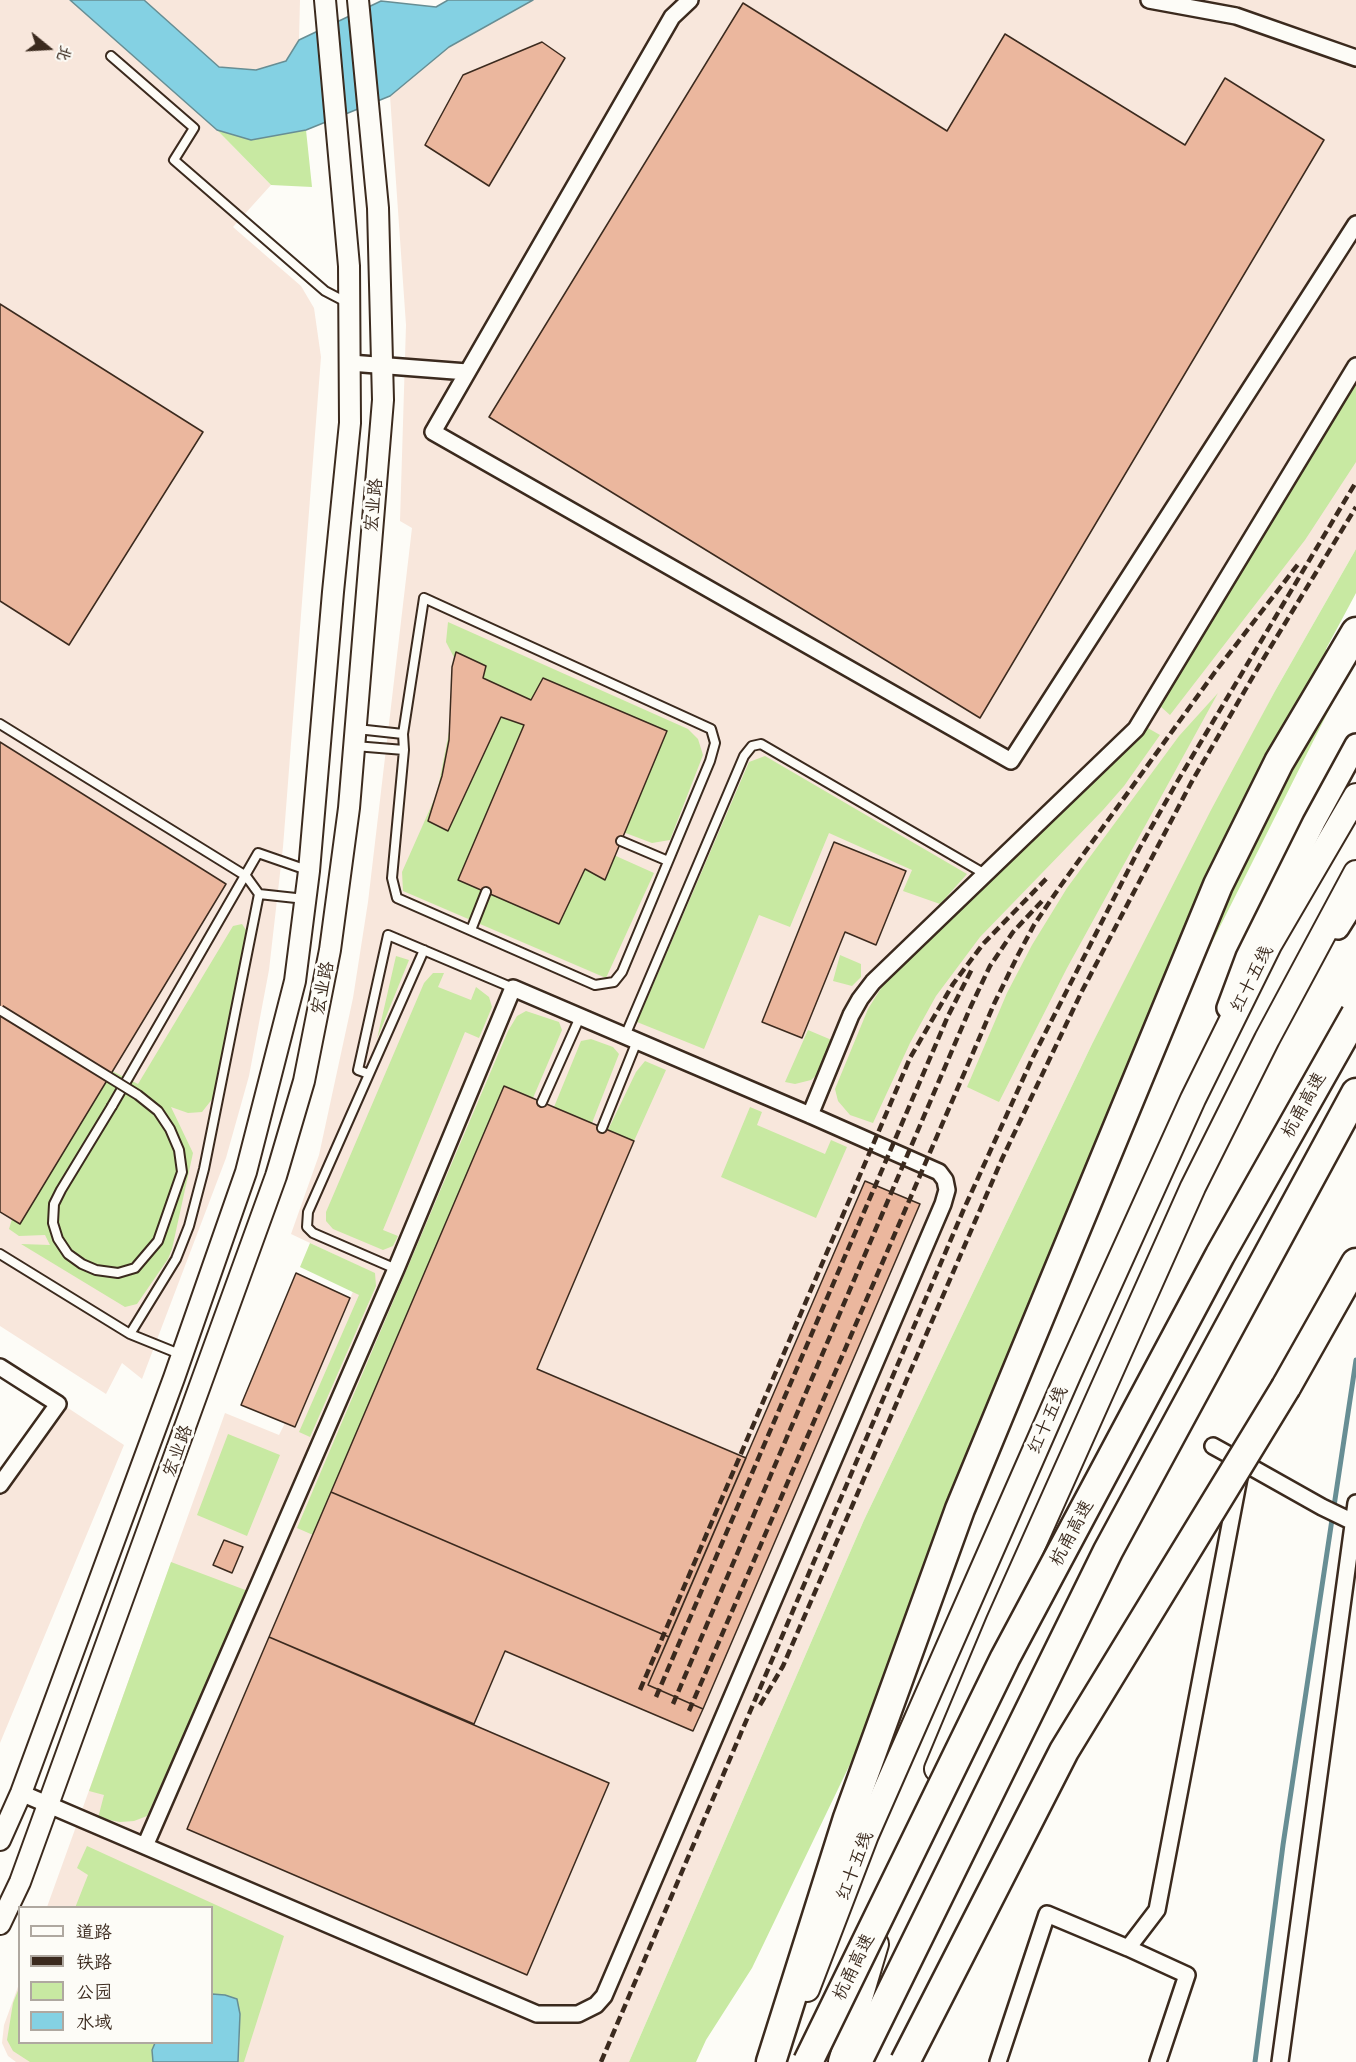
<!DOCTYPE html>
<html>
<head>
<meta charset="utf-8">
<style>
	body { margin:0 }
	#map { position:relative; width:1356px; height:2062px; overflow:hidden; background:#fdfcf7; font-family:Delius,"LXGW WenKai TC",sans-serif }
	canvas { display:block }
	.legend { position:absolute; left:18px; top:1906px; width:195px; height:138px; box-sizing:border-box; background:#fdfcf7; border:2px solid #afa8a0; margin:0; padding:8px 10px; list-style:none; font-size:18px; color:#3b2a1e }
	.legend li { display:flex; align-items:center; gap:12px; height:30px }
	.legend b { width:30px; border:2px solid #afa8a0 }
	.north { position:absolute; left:18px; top:18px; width:60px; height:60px; -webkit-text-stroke:4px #fdfcf7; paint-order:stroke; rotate:108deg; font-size:16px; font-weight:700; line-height:24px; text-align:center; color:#3b2a1e }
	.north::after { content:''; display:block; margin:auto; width:21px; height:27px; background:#3b2a1e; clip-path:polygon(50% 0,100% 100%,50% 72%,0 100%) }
</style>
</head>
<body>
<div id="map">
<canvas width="1356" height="2062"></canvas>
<ul class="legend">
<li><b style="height:8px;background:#fdfcf7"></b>道路</li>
<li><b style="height:8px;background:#3b2a1e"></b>铁路</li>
<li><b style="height:16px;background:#c8e9a2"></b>公园</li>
<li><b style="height:16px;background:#84d1e3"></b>水域</li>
</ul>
<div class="north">北</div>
</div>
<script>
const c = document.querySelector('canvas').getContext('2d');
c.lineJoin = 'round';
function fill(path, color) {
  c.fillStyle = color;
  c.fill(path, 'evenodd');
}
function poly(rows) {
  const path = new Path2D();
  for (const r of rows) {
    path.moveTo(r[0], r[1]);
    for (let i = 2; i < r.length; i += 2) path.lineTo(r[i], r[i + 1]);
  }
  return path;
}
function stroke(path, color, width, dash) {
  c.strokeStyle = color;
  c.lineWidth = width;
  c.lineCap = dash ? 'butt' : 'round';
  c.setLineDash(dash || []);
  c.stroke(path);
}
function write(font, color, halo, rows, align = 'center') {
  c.font = font + ' Delius,"LXGW WenKai TC",sans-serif';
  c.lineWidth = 6;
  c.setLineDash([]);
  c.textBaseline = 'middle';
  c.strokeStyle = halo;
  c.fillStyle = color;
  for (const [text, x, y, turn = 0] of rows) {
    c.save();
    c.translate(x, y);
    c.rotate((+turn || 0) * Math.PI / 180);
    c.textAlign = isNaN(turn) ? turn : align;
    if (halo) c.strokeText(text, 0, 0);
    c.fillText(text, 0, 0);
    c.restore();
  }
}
fill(poly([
	[0,0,70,0,217,130,271,185,233,227,301,286,314,308,321,357,283,847,269,970,249,1076,226,1158,142,1379,122,1363,106,1394,0,1326],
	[144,0,300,0,299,40,286,61,256,70,219,68],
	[533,0,1356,0,1356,549,1275,691,1092,1044,864,1520,629,2062,16,2062,8,2056,2,2043,4,2025,19,1984,20,2042,212,2042,212,1908,47,1907,225,1413,279,1435,285,1423,295,1427,363,1268,291,1234,319,1155,353,998,368,902,412,528,400,521,406,325,390,96,440,52],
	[65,1406,124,1445,0,1743,0,1494]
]), '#f8e7dc');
fill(poly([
	[217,130,251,139,306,130,312,187,271,185],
	[1356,381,1356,462,1305,540,1170,715,1160,706],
	[1356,549,1356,593,1326,649,1342,684,1172,1022,901,1658,752,1968,706,2040,696,2062,629,2062,864,1520,1092,1044,1211,810,1275,691],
	[448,622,688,729,698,739,703,755,670,840,652,843,615,829,607,852,654,873,606,978,403,891,402,872,437,793,461,671,446,642],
	[1218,693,1067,968,999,1102,967,1087,1007,993,1032,945,1067,888,1179,736],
	[1146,727,1160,735,1124,786,1103,810,980,937,936,996,910,1043,873,1123,850,1115,838,1101,835,1089,868,1009,883,985],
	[765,756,967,874,940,904,903,891,912,870,829,833,790,927,759,915,704,1049,637,1022,749,762],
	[242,924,248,933,213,1098,202,1112,188,1113,171,1107,193,1153,172,1249,168,1259,137,1304,125,1307,21,1244,50,1245,45,1235,19,1236,9,1229,12,1219,20,1223,112,1071,138,1084,233,926],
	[840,955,861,964,861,977,852,986,833,981],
	[396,956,409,960,377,1039],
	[433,973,444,973,438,987,471,1000,476,987,489,997,492,1007,479,1038,465,1032,383,1230,398,1236,393,1246,383,1250,333,1229,326,1221,326,1212,424,983],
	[526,1011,559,1022,562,1030,533,1098,504,1086,313,1535,297,1528,508,1031,517,1016],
	[808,1030,834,1041,821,1071,811,1080,795,1084,785,1082],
	[591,1039,613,1047,619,1054,592,1123,554,1107,581,1041],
	[645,1061,666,1070,634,1141,608,1130,636,1072],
	[750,1107,762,1112,757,1125,825,1154,831,1140,847,1147,816,1218,721,1177],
	[310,1243,375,1273,376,1286,310,1437,299,1432,359,1295,300,1267],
	[228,1434,280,1455,247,1536,197,1515],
	[171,1562,248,1591,147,1816,134,1821,120,1822,98,1818,104,1795,89,1791],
	[87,1846,284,1936,244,2062,239,2062,240,2014,225,1995,212,1994,212,1908,75,1908,88,1875,77,1868],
	[19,1988,20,2042,155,2043,152,2050,153,2062,30,2062,13,2051,7,2040,13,2003]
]), '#c8e9a2');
const water = poly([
	[70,0,144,0,219,67,256,70,286,61,299,40,381,1,436,7,448,0,533,0,449,47,390,96,306,130,251,140,217,130,70,0],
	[212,1994,225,1995,237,1999,240,2014,238,2062,153,2062,152,2050,155,2043,212,2042,212,1994]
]);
fill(water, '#84d1e3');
stroke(water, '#678e94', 1.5);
stroke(poly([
	[1255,2062,1283,1845,1356,1360]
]), '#678e94', 5);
const building = poly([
	[743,3,947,131,1005,34,1185,145,1225,78,1324,140,980,718,489,417,743,3],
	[542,42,565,58,489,186,425,145,463,75,542,42],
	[0,304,203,432,69,645,0,601,0,304],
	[456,652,486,666,483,678,531,700,543,678,667,731,605,880,585,869,559,924,458,880,524,725,501,717,448,831,428,821,442,776,449,740,452,667,456,652],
	[0,742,226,884,20,1224,0,1212,0,742],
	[834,842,906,871,876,945,845,932,802,1038,762,1022,834,842],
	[504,1086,634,1141,537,1369,746,1458,669,1637,331,1492,504,1086],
	[865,1181,920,1204,703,1709,648,1685,865,1181],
	[296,1273,350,1298,295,1427,241,1405,296,1273],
	[331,1492,669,1637,648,1685,703,1709,693,1731,505,1651,474,1724,269,1637,331,1492],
	[224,1540,243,1547,232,1573,213,1565,224,1540],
	[269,1637,609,1783,527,1975,187,1829,269,1637]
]);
fill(building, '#ebb79e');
stroke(building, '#3b2a1e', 1.5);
const service = poly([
	[111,56,194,128,174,160,325,291,348,303],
	[424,598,711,729,715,743,710,761,622,972,614,982,595,985,397,898,392,878,404,750,403,734,424,598],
	[0,724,246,876,259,894,204,1169,189,1226,176,1259,130,1334],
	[357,729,403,734],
	[355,746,404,750],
	[621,841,668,861],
	[259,894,305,899],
	[471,930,486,892],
	[625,1036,744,756,752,746,761,744,985,874],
	[369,1074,358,1070,388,935,513,988],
	[542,1102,580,1017],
	[112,1106,258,853,307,870],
	[602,1128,637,1041],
	[0,1254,130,1334,182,1355],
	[396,1269,313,1233,307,1227,308,1212,424,950]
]);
const minor = poly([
	[690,0,672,17,433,432,1011,761,1356,224],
	[1149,0,1236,16,1356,58],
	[350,363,467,372],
	[810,1115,851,1015,860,999,873,982,1136,729,1356,366],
	[0,1367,58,1404,0,1485],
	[1242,1462,1322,1507,1353,1522],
	[21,1793,537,2014,578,2014,596,2005,604,1996,943,1204,947,1190,945,1180,939,1172,810,1115,513,988,396,1269,145,1846],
	[1128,1948,1187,1975,1158,2062],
	[998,2062,1047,1914,1128,1948,1157,1910,1242,1462,1213,1446],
	[1280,2062,1356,1503]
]);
const tertiary = poly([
	[0,1840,21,1793,174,1378,246,1172,295,981,309,871,333,592,350,423,349,266,325,0],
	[0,1924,20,1882,276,1176,304,1081,330,950,349,808,383,400,378,208,358,0]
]);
const secondary = poly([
	[1338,928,1356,899],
	[1228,1008,1247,957,1314,822,1356,745]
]);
const primary = poly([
	[937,1769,999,1621,1193,1187,1267,1039,1356,873],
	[807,1989,866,1835,1069,1373,1193,1099,1269,945,1356,796],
	[841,2062,876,1944]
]);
const motorway = poly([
	[1286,1387,1356,1263],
	[771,2062,848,1818,960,1509,1218,885,1279,762,1356,632],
	[857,2062,1108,1551,1356,1093]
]);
stroke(service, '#3b2a1e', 12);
stroke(minor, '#3b2a1e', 20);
stroke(tertiary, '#3b2a1e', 24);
stroke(secondary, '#3b2a1e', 26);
stroke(primary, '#3b2a1e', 28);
stroke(motorway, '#3b2a1e', 33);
stroke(service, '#fdfcf7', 8);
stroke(minor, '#fdfcf7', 15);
stroke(tertiary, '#fdfcf7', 20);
stroke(secondary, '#fdfcf7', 21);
stroke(primary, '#fdfcf7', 24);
stroke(motorway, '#fdfcf7', 28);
stroke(poly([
	[640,1690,910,1058,953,984,983,944,1048,877],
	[656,1697,948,1016,973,967],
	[673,1704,971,1006,990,966,1013,932,1044,899],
	[760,1705,783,1666,1002,1159,1082,991,1191,783,1262,661,1356,507],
	[689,1711,994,1004,1018,955,1034,925,1059,888,1215,672,1299,563],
	[601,2062,963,1211,1033,1057,1139,849,1177,782,1356,482]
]), '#3b2a1e', 4.5, [9, 4.5]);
const serviceBridge = poly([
	[0,1010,138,1095,158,1111,170,1129,179,1150,182,1172,158,1241,135,1268,118,1273,96,1270,82,1264,68,1254,58,1239,53,1223,54,1204,61,1190,112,1106]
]);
const motorwayBridge = poly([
	[808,2062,1005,1658,1220,1255,1356,1014],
	[905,2062,1064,1751,1286,1387]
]);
stroke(serviceBridge, '#3b2a1e', 12, []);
stroke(motorwayBridge, '#3b2a1e', 33, []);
stroke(serviceBridge, '#fdfcf7', 8);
stroke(motorwayBridge, '#fdfcf7', 28);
write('18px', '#3b2a1e', '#fdfcf7', [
	["宏业路",374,505,-85],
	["红十五线",1252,979,-63],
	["宏业路",323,988,-79],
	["杭甬高速",1304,1105,-61],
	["红十五线",1048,1420,-66],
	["宏业路",178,1451,-70],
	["杭甬高速",1072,1533,-62],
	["红十五线",855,1866,-69],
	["杭甬高速",854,1967,-64]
]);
</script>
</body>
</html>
